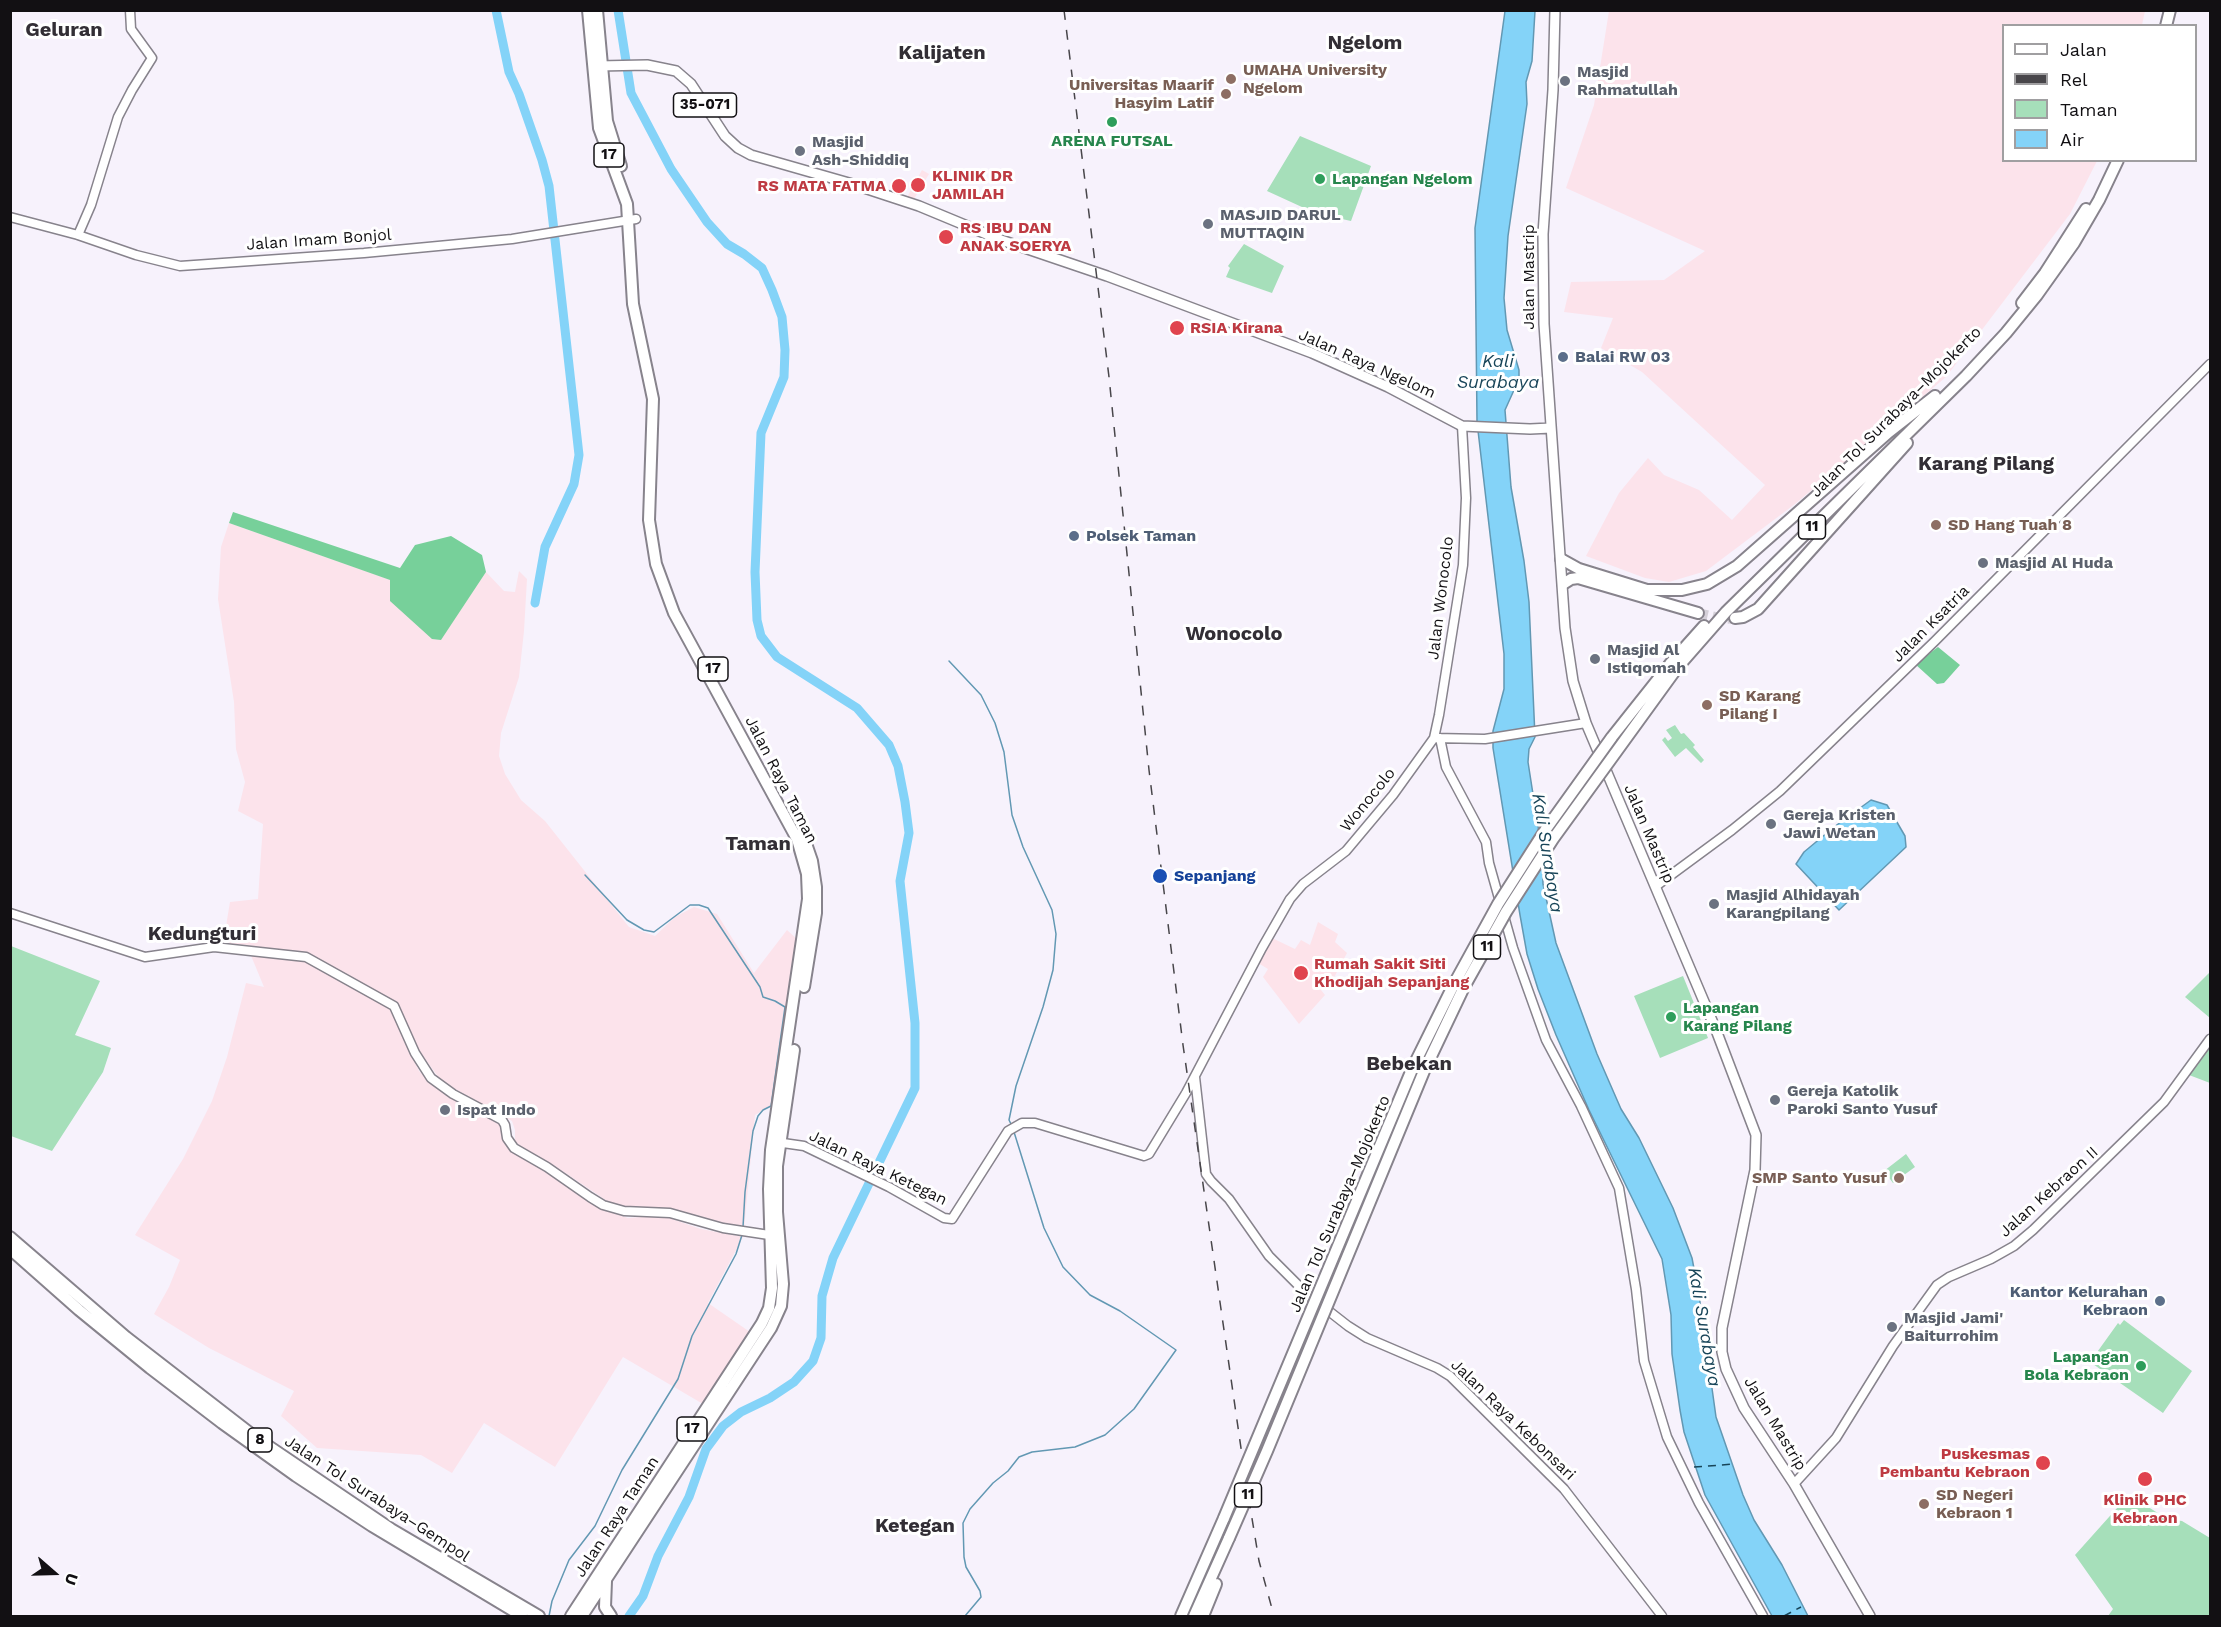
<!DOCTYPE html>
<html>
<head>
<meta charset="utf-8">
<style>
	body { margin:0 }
	#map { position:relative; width:2221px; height:1627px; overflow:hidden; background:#f7f2fc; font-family:"Work Sans",sans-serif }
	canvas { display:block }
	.frame { position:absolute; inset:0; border:12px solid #121013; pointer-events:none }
	.legend { position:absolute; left:2002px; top:24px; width:195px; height:138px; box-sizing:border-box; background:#fff; border:2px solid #a09fa1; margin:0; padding:8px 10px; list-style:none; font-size:18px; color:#121013 }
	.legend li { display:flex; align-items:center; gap:12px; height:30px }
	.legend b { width:30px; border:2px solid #a09fa1 }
	.north { position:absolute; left:24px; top:1543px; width:60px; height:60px; -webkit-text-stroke:4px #fff; paint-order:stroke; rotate:110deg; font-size:16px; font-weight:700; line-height:24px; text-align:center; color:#121013 }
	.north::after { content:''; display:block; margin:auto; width:21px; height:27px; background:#121013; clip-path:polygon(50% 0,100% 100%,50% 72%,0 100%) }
</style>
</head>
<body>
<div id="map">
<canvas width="2221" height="1627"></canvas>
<div class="frame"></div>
<ul class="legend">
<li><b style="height:8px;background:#fff"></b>Jalan</li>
<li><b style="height:8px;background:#48464a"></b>Rel</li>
<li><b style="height:16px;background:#a6dfba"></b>Taman</li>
<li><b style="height:16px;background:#84d3f8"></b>Air</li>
</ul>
<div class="north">U</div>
</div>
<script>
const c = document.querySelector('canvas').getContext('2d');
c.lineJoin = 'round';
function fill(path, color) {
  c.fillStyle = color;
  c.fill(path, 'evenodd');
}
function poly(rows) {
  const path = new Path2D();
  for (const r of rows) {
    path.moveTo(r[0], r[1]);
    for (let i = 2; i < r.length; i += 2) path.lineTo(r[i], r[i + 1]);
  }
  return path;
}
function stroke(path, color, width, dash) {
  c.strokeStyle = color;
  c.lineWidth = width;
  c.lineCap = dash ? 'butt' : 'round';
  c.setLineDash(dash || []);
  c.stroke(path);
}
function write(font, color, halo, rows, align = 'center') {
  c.font = font + ' "Work Sans",sans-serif';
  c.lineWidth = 6;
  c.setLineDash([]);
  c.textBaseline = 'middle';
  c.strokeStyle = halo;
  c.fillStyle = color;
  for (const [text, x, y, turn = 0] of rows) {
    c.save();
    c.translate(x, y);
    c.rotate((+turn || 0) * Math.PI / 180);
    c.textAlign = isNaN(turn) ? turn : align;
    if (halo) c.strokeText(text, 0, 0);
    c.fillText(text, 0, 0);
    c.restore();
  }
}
fill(poly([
	[1609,11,2145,11,2142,25,2004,26,2004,160,2097,161,2070,214,1946,377,1795,504,1706,571,1669,582,1645,578,1586,556,1619,493,1648,458,1664,475,1699,490,1732,520,1765,485,1642,372,1601,348,1613,318,1564,312,1571,282,1664,280,1705,251,1566,188,1594,105],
	[229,523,391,580,441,639,486,572,504,591,515,592,519,571,527,579,524,631,519,677,501,733,499,756,505,774,521,800,545,821,629,927,655,936,675,917,694,907,717,914,754,973,787,930,799,941,772,1105,755,1115,744,1229,628,1209,607,1201,555,1166,524,1150,515,1141,515,1130,512,1121,441,1081,418,1049,413,1036,406,1042,419,1071,436,1087,457,1102,501,1123,506,1143,509,1149,567,1183,604,1210,628,1218,653,1216,669,1218,701,1229,743,1237,708,1303,750,1332,703,1404,623,1357,555,1467,484,1423,452,1473,421,1455,317,1448,281,1416,294,1391,209,1348,154,1314,169,1287,180,1260,135,1235,183,1159,212,1101,227,1057,246,983,264,987,247,946,223,944,230,902,258,899,263,824,238,811,245,782,236,749,234,702,218,599,221,547]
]), '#fce3eb');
fill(poly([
	[922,170,929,174,914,199,907,197],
	[1318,922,1338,934,1335,942,1347,953,1329,987,1324,984,1321,990,1325,995,1299,1024,1263,977,1268,969,1258,963,1272,938,1295,949,1301,940,1310,945]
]), '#fde3ea');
fill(poly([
	[1300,136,1371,166,1351,221,1315,213,1267,191],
	[1244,244,1284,266,1272,293,1226,277,1230,268,1228,266],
	[1675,725,1681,734,1684,733,1695,745,1693,747,1704,760,1701,763,1686,748,1675,757,1662,740,1665,737,1668,741,1672,738,1666,730],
	[11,946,100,981,75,1035,111,1048,103,1072,52,1151,11,1136],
	[2209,973,2210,973,2210,1018,2185,997],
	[1683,976,1708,1038,1660,1058,1634,996],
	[2210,1047,2210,1083,2189,1075],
	[1906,1154,1915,1167,1893,1183,1884,1171],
	[2124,1320,2192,1371,2163,1413,2090,1362,2118,1323,2120,1325],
	[2126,1498,2139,1501,2167,1519,2182,1521,2210,1538,2210,1616,2108,1616,2113,1609,2075,1555]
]), '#a6dfba');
fill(poly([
	[233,512,400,568,415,545,451,536,482,555,486,572,441,640,432,639,390,601,390,580,229,523],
	[1938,647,1960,665,1944,683,1937,684,1915,664]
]), '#77d09a');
const water = poly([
	[1505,11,1535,11,1532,61,1526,82,1527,104,1508,236,1504,298,1507,330,1519,370,1519,379,1505,410,1511,487,1524,561,1529,602,1535,737,1529,749,1528,762,1542,852,1543,884,1556,943,1597,1054,1621,1109,1639,1138,1673,1208,1692,1258,1699,1295,1716,1417,1743,1495,1754,1520,1782,1565,1808,1616,1772,1616,1705,1495,1684,1432,1680,1410,1672,1354,1671,1315,1662,1259,1589,1110,1556,1035,1538,989,1527,954,1520,915,1493,748,1493,731,1504,689,1504,654,1477,422,1475,228,1505,11],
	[1871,800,1887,805,1905,836,1906,847,1839,910,1796,864,1804,852,1834,827,1871,800]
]);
fill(water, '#84d3f8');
stroke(water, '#6298b3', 1.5);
stroke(poly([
	[949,661,981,695,995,723,1004,752,1012,815,1023,847,1052,910,1056,934,1053,970,1043,1007,1016,1086,1009,1120,1011,1124],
	[585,875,627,920,644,930,654,932,690,905,699,905,708,908,760,987,763,997,775,1001,785,1007,771,1106,763,1110,758,1116,753,1131,745,1192,743,1227],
	[549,1616,552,1601,569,1560,595,1526,622,1470,678,1379,692,1336,736,1254,742,1235],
	[965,1616,981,1597,980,1591,966,1567,964,1557,963,1523,970,1509,993,1483,1008,1471,1019,1457,1032,1452,1075,1447,1105,1435,1134,1409,1176,1350,1120,1311,1090,1295,1063,1267,1044,1228,1014,1132]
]), '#6298b3', 1.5);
stroke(poly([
	[496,10,509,72,519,94,542,160,549,186,579,455,574,484,545,547,535,603],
	[618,10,631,93,671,169,707,222,727,244,744,254,762,268,772,290,782,317,785,350,784,377,761,433,755,572,757,620,761,636,777,657,857,708,889,745,898,766,905,802,909,833,900,881,915,1023,915,1088,833,1258,822,1296,821,1338,813,1361,794,1382,770,1398,741,1412,723,1426,706,1449,689,1497,658,1556,643,1596,629,1616]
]), '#84d3f8', 9);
stroke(poly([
	[1694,1467,1735,1464],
	[1784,1616,1801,1607]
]), '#184559', 1.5, [8, 6]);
stroke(poly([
	[1698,613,1724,619,1735,618]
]), '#d5d0d9', 10, [10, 5]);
const secondary = poly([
	[10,217,78,235,136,255,180,266,364,253,512,239,636,219],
	[78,235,91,205,118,117,132,90,152,58,131,29,130,10],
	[1434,738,1485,739,1586,723],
	[1440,738,1446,767,1486,842,1489,863,1513,948,1546,1040,1581,1106,1619,1188,1636,1289,1644,1361,1667,1437,1699,1503,1763,1616],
	[1656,886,1732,830,1780,791,1935,641,2210,364],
	[10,913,145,957,214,947,306,957,394,1006,415,1053,431,1078,453,1094,502,1120,505,1125,507,1138,514,1148,547,1167,590,1197,603,1205,624,1211,670,1213,723,1228,769,1235],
	[1195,1077,1206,1174,1211,1181,1229,1199,1269,1256,1307,1294,1348,1326,1367,1338,1437,1368,1450,1376,1564,1489,1662,1616],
	[776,1142,804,1146,889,1187,944,1218,952,1219,1008,1131,1022,1123,1035,1123,1144,1156,1149,1154,1186,1093,1262,948,1290,899,1303,884,1346,851,1393,795,1434,738,1439,715,1463,565,1466,498,1462,426],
	[1794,1484,1836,1438,1893,1346,1937,1285,1949,1277,1991,1259,2014,1246,2033,1230,2164,1102,2210,1039]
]);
const primary = poly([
	[1555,10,1553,90,1543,234,1544,324,1565,628,1573,681,1586,723,1716,1030,1756,1135,1755,1170,1722,1328,1722,1352,1726,1369,1744,1408,1794,1484,1870,1616],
	[598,66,647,65,676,71,691,84,725,136,738,148,751,155,849,183,919,206,1001,240,1107,276,1312,353,1388,387,1462,426,1530,429,1551,428]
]);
const highway = poly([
	[597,10,607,121,621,166],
	[2166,26,2170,10],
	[2022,303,2045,273,2086,209],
	[1561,559,1579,569,1647,590,1682,590,1707,584,1737,566,1889,432,1935,396],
	[1563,584,1571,579,1578,578,1698,613],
	[1735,618,1743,617,1758,609,1907,443],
	[1670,664,1704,626],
	[1677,668,1726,612,1966,376,2006,333,2037,295,2074,243,2099,200,2118,160],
	[802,832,812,861,816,887,816,913,804,987],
	[10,1237,126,1337,255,1437,391,1529,539,1616],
	[10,1249,79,1310,150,1368,222,1423,296,1476,372,1526,522,1616],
	[606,1581,605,1607,611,1616],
	[571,1616,762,1323,769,1308,772,1288,769,1189,771,1150,808,899,807,874,797,839,674,613,656,564,649,520,653,399,633,304,627,204,599,128,588,10],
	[582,1616,771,1328,781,1306,783,1284,777,1212,777,1166,794,1050],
	[1181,1616,1224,1518],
	[1194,1616,1229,1538],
	[1203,1616,1216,1584]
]);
stroke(secondary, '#87838c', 11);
stroke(primary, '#87838c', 12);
stroke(highway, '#87838c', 14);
stroke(secondary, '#fff', 8);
stroke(primary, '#fff', 9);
stroke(highway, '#fff', 10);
stroke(poly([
	[1064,10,1109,377,1149,770,1183,1045,1245,1476,1259,1561,1274,1616]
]), '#48464a', 1.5, [10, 10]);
const highwayBridge = poly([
	[1224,1518,1413,1067,1454,984,1498,904,1546,829,1612,737,1670,664],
	[1229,1538,1267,1451,1424,1071,1464,987,1506,912,1553,839,1677,668]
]);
stroke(highwayBridge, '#87838c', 14, []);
stroke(highwayBridge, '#fff', 10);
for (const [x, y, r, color] of [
	[1231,79,6,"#8d6e63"],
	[1565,81,6,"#6b7280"],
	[1226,94,6,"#8d6e63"],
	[1112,122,6,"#2e9e5b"],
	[800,151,6,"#6b7280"],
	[1320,179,6,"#2e9e5b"],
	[918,185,8,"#e0444e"],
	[899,186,8,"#e0444e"],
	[1208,224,6,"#6b7280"],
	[946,237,8,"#e0444e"],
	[1177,328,8,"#e0444e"],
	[1563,357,6,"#5c6f8a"],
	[1936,525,6,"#8d6e63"],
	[1074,536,6,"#5c6f8a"],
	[1983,563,6,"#6b7280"],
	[1595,659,6,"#6b7280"],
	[1707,705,6,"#8d6e63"],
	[1771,824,6,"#6b7280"],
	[1160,876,8,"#1a4fb4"],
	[1714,904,6,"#6b7280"],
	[1301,973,8,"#e0444e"],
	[1671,1017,6,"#2e9e5b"],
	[1775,1100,6,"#6b7280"],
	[445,1110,6,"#6b7280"],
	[1899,1178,6,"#8d6e63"],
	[2160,1301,6,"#5c6f8a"],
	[1892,1327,6,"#6b7280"],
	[2141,1366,6,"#2e9e5b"],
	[2043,1463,8,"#e0444e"],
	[2145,1479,8,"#e0444e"],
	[1924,1504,6,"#8d6e63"]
]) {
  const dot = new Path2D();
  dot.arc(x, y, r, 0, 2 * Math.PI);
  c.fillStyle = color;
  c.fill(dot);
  stroke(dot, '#fff', 2);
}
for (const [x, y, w] of [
	[705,105,63],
	[609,155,30],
	[1812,527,27],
	[713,669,30],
	[1487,947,27],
	[692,1429,30],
	[260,1440,24],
	[1248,1495,27]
]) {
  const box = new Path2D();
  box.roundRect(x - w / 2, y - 12, w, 24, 4.5);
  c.fillStyle = '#fff';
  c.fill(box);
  stroke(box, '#121013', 1.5);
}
write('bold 15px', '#121013', null, [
	["35-071",705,105],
	["17",609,155],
	["11",1812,527],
	["17",713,669],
	["11",1487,947],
	["17",692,1429],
	["8",260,1440],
	["11",1248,1495]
]);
write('bold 16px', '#785e54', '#fff', [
	["UMAHA University",1243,70],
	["Ngelom",1243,88],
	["Universitas Maarif",1214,85,"right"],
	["Hasyim Latif",1214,103,"right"],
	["SD Hang Tuah 8",1948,525],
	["SD Karang",1719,696],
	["Pilang I",1719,714],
	["SMP Santo Yusuf",1887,1178,"right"],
	["SD Negeri",1936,1495],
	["Kebraon 1",1936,1513]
], 'left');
write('bold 16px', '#5b616d', '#fff', [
	["Masjid",1577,72],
	["Rahmatullah",1577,90],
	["Masjid",812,142],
	["Ash-Shiddiq",812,160],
	["MASJID DARUL",1220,215],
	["MUTTAQIN",1220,233],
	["Masjid Al Huda",1995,563],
	["Masjid Al",1607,650],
	["Istiqomah",1607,668],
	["Gereja Kristen",1783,815],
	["Jawi Wetan",1783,833],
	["Masjid Alhidayah",1726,895],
	["Karangpilang",1726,913],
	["Gereja Katolik",1787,1091],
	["Paroki Santo Yusuf",1787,1109],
	["Ispat Indo",457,1110],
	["Masjid Jami'",1904,1318],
	["Baiturrohim",1904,1336]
], 'left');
write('bold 16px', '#27864d', '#fff', [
	["ARENA FUTSAL",1112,141,"center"],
	["Lapangan Ngelom",1332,179],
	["Lapangan",1683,1008],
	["Karang Pilang",1683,1026],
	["Lapangan",2129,1357,"right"],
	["Bola Kebraon",2129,1375,"right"]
], 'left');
write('bold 16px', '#be3a42', '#fff', [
	["KLINIK DR",932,176],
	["JAMILAH",932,194],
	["RS MATA FATMA",886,186,"right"],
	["RS IBU DAN",960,228],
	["ANAK SOERYA",960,246],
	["RSIA Kirana",1190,328],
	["Rumah Sakit Siti",1314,964],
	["Khodijah Sepanjang",1314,982],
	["Puskesmas",2030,1454,"right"],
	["Pembantu Kebraon",2030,1472,"right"],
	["Klinik PHC",2145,1500,"center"],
	["Kebraon",2145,1518,"center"]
], 'left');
write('16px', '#121013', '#fff', [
	["Jalan Imam Bonjol",319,240,-4],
	["Jalan Mastrip",1529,277,-90],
	["Jalan Raya Ngelom",1367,364,24],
	["Jalan Tol Surabaya–Mojokerto",1896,412,-45],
	["Jalan Wonocolo",1441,598,-83],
	["Jalan Ksatria",1931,624,-45],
	["Jalan Raya Taman",781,780,63],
	["Wonocolo",1368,800,-51],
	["Jalan Mastrip",1649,834,67],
	["Jalan Raya Ketegan",878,1168,26],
	["Jalan Kebraon II",2049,1192,-42],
	["Jalan Tol Surabaya–Mojokerto",1340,1204,-67],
	["Jalan Raya Kebonsari",1513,1420,44],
	["Jalan Mastrip",1775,1424,59],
	["Jalan Tol Surabaya–Gempol",377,1499,33],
	["Jalan Raya Taman",617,1517,-57]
]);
write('bold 16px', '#4e5e75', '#fff', [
	["Balai RW 03",1575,357],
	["Polsek Taman",1086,536],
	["Kantor Kelurahan",2148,1292,"right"],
	["Kebraon",2148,1310,"right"]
], 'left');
write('bold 16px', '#164399', '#fff', [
	["Sepanjang",1174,876]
], 'left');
write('italic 18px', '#184559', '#fff', [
	["Kali",1498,362],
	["Surabaya",1498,383],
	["Kali Surabaya",1547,853,81],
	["Kali Surabaya",1704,1327,80]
]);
write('bold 20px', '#322e35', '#fff', [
	["Geluran",64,30],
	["Ngelom",1365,43],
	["Kalijaten",942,53],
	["Karang Pilang",1986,464],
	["Wonocolo",1234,634],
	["Taman",758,844],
	["Kedungturi",202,934],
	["Bebekan",1409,1064],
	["Ketegan",915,1526]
]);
</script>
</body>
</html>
